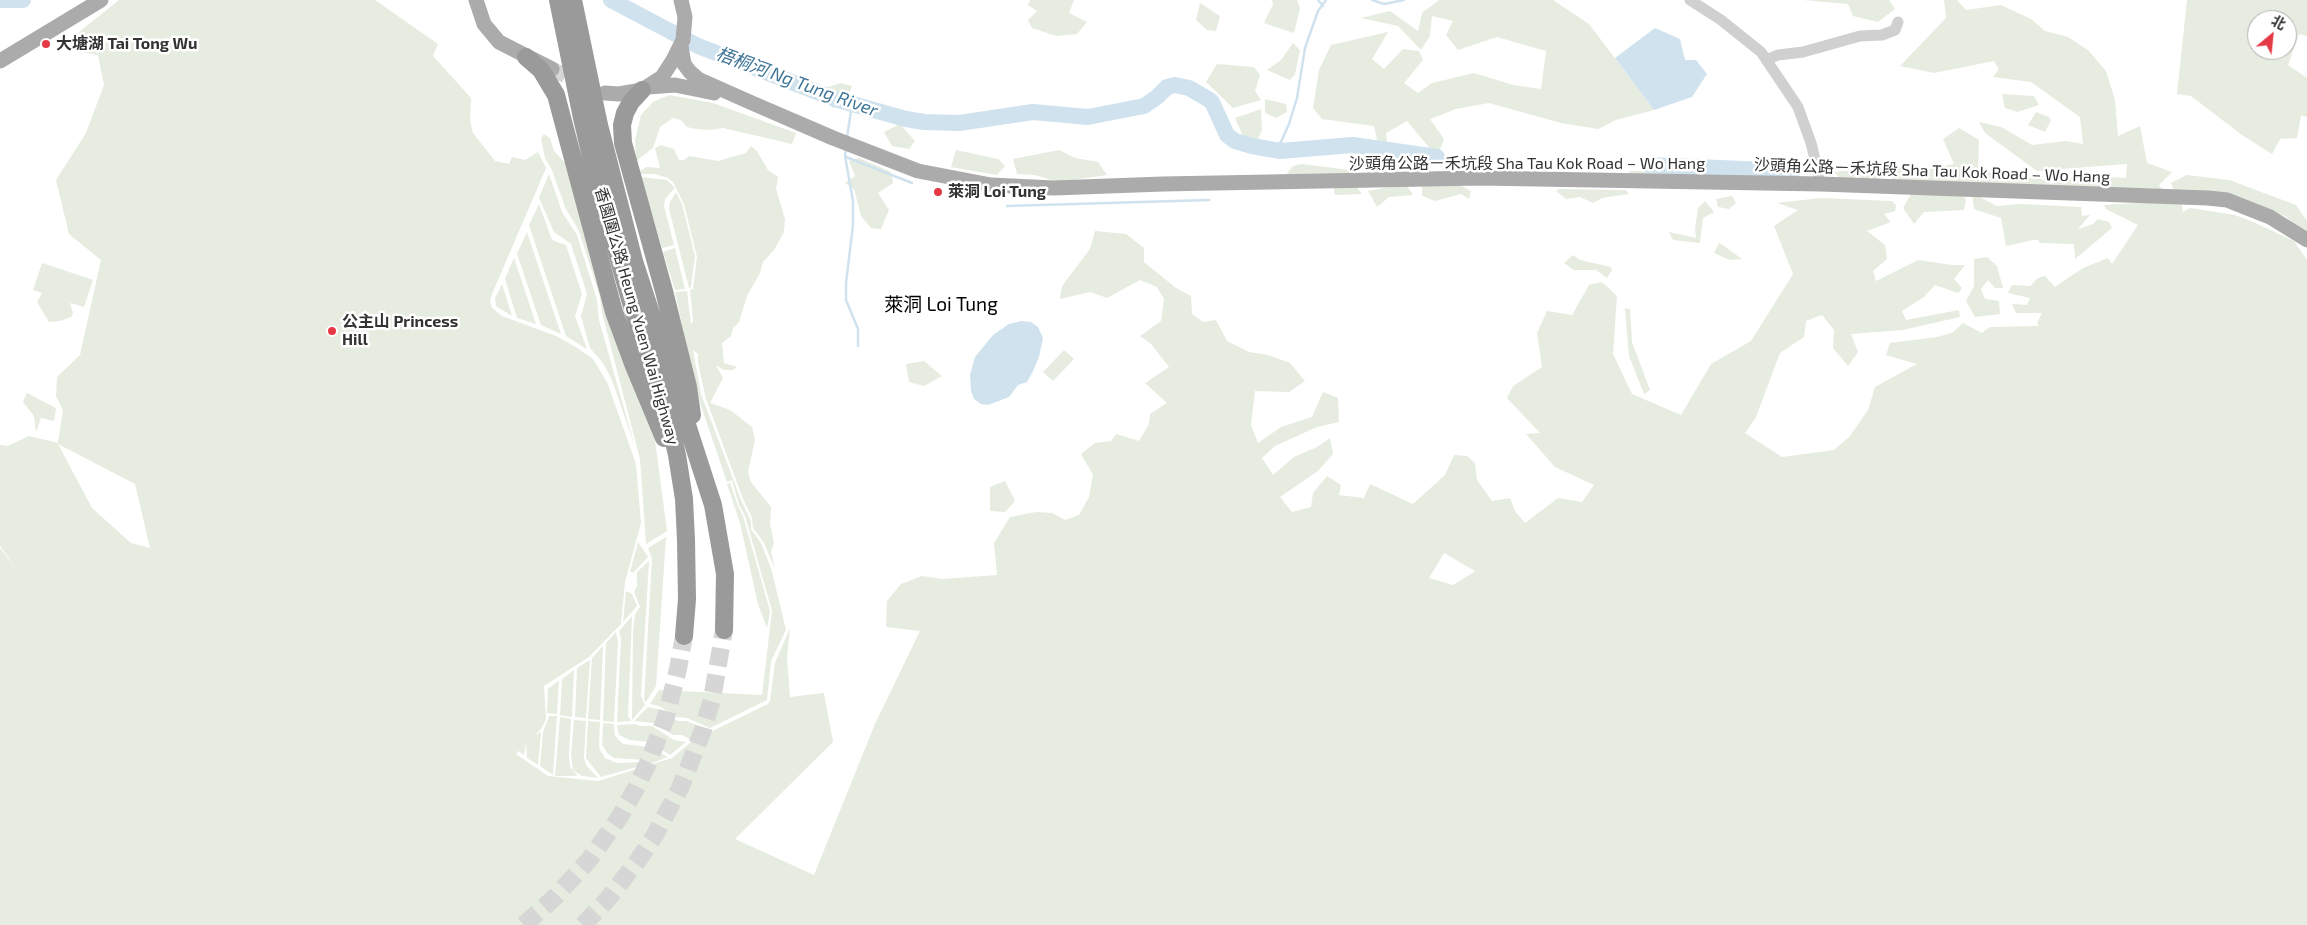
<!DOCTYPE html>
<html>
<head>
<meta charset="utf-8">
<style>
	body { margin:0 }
	#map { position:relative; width:2307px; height:925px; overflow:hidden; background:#fff; font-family:"Exo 2","Noto Sans SC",sans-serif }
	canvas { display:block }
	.north { position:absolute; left:2247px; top:10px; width:50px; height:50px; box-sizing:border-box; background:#fff; border:1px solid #adadad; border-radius:50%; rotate:28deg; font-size:14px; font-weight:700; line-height:20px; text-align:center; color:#333 }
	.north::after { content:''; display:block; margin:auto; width:18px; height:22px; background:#e63946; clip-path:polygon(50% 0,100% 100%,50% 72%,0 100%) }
</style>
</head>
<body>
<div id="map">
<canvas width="2307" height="925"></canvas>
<div class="north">北</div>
</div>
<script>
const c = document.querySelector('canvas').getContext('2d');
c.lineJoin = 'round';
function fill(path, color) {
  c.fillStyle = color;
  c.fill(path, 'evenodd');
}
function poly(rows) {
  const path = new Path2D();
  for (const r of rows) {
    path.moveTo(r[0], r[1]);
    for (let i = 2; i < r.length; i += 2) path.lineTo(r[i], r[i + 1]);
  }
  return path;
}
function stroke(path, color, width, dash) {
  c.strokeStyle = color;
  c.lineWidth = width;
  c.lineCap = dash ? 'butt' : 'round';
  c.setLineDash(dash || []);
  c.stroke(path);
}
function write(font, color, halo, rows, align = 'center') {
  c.font = font + ' "Exo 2","Noto Sans SC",sans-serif';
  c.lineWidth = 5;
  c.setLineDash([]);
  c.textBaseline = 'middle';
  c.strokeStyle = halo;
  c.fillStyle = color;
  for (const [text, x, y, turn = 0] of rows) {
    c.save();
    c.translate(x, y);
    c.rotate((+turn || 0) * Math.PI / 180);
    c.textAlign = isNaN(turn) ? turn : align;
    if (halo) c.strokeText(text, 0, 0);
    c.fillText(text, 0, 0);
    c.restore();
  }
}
fill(poly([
	[119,0,375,0,438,44,433,56,471,98,470,120,473,133,495,161,509,164,512,157,525,160,538,152,546,168,492,294,490,302,492,308,502,316,556,336,574,346,593,359,607,382,636,464,641,523,625,582,621,624,589,657,544,686,546,719,541,729,534,736,541,732,538,765,527,758,526,743,524,755,518,751,516,754,548,776,598,781,672,758,692,741,768,704,770,701,775,663,790,628,787,658,790,697,824,693,833,742,735,839,814,875,875,724,920,631,886,627,887,601,901,584,922,576,942,579,997,575,994,543,1010,517,1036,512,1052,513,1065,520,1079,515,1089,497,1093,475,1081,454,1095,443,1111,441,1116,434,1139,441,1149,424,1150,414,1167,403,1145,383,1169,367,1151,344,1140,336,1161,321,1164,299,1157,287,1140,280,1107,298,1090,292,1060,299,1062,286,1090,249,1095,231,1126,234,1144,248,1144,262,1176,288,1191,296,1192,314,1203,322,1216,320,1227,341,1249,352,1268,355,1290,363,1305,381,1289,392,1255,391,1251,425,1258,443,1281,427,1312,417,1323,392,1338,398,1339,422,1317,427,1275,446,1262,458,1273,475,1294,457,1317,447,1330,438,1333,454,1318,471,1280,497,1292,512,1311,507,1313,493,1327,476,1341,485,1339,495,1364,498,1370,484,1413,504,1445,475,1454,455,1467,456,1475,463,1477,480,1492,501,1510,498,1515,511,1525,523,1558,498,1582,502,1594,485,1555,467,1526,434,1540,433,1507,398,1513,386,1542,367,1537,333,1547,311,1572,315,1589,285,1602,282,1617,296,1613,354,1632,394,1681,415,1711,364,1751,341,1793,274,1774,226,1798,210,1777,203,1821,198,1892,201,1896,205,1895,211,1884,214,1891,222,1867,231,1885,245,1887,259,1873,271,1876,281,1918,260,1952,265,1965,265,1954,279,1962,288,1958,293,1935,285,1924,297,1902,311,1906,320,1959,310,1960,317,1903,330,1851,334,1858,352,1848,366,1833,348,1834,330,1822,315,1806,321,1804,337,1780,353,1756,417,1745,433,1782,457,1834,450,1850,436,1868,410,1875,387,1917,364,1886,355,1890,343,1937,337,1952,333,1963,323,1982,333,1990,327,2039,326,2037,323,2042,313,2016,313,2012,304,2027,305,2030,298,2008,293,2012,285,2030,286,2038,278,2045,276,2055,287,2083,268,2108,258,2112,264,2138,225,2106,209,2104,205,2181,200,2183,212,2190,208,2235,215,2251,221,2294,241,2307,260,2307,925,0,925,0,548,18,571,0,546,0,445,8,446,29,436,58,443,63,410,56,396,57,377,80,355,101,260,69,234,56,180,86,133,104,85,98,55,81,52,79,32],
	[58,444,135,484,150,548,131,543,92,508],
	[1444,553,1475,571,1474,572,1453,585,1429,578],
	[1030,0,1074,0,1069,13,1087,22,1077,34,1056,36,1032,28,1028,20,1037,11,1028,5],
	[1272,0,1297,0,1300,8,1294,33,1264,23,1273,4],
	[1439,0,1553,0,1589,24,1654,110,1616,120,1598,129,1561,123,1489,103,1456,109,1430,119,1444,139,1437,157,1407,121,1386,133,1387,144,1380,149,1353,145,1377,140,1374,126,1322,119,1313,108,1319,70,1331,45,1388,32,1372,59,1384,69,1403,49,1419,51,1423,60,1404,83,1418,93,1432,83,1474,73,1513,85,1541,89,1546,51,1497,37,1458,50,1446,35,1453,21,1432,16,1430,36,1421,50,1398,26,1361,18,1390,11,1418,31,1422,13],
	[1803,0,1889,0,1895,9,1878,22,1853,16,1848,4],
	[1944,0,1957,0,1966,10,2001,5,2031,19,2045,31,2068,37,2088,50,2106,71,2115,100,2118,136,2140,126,2147,163,2172,172,2159,185,2163,192,1891,184,1896,165,1918,178,1930,169,1954,164,1943,139,1959,128,1979,140,1978,170,2002,171,2041,179,2051,184,2080,175,2126,178,2127,164,2037,171,1985,133,1979,122,2001,127,2032,145,2066,141,2083,144,2080,117,2031,82,1993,77,1999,69,1994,61,1934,73,1900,66,1946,18],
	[2187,0,2307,0,2307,36,2299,34,2288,65,2307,78,2307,117,2301,115,2297,138,2280,139,2272,154,2242,135,2191,96,2177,94],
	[2257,20,2287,20,2287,50,2257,50],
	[1200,3,1220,16,1216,31,1207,30,1196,20],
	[1293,43,1300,50,1295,74,1290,80,1267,70,1281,60],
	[1217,64,1254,67,1260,75,1255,91,1261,100,1233,108,1206,82],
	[841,83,852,86,849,95,841,106,832,108,828,87],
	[2002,94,2034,96,2039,105,2017,112,2005,108],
	[669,95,713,103,796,133,792,144,723,128,711,130,696,129,687,127,681,120,673,118,660,127,653,148,636,161,635,141,641,115,653,102],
	[1265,99,1286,104,1287,112,1276,118,1265,113],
	[1261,109,1262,130,1257,142,1243,136,1235,118],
	[2036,112,2049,117,2051,120,2045,132,2028,125],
	[900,124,915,141,909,149,892,146,884,132],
	[544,134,550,138,554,151,567,165,612,322,655,440,667,531,646,544,640,459,602,313,600,297,579,231,565,207,552,170,545,158,541,138],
	[661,145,674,149,679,160,684,160,689,156,718,161,746,153,751,146,757,151,768,170,778,177,776,189,785,219,784,232,774,250,763,262,760,273,747,296,739,322,733,328,731,336,722,343,724,363,737,367,733,370,724,370,716,365,723,378,710,403,730,410,752,427,755,439,748,472,751,482,771,507,770,524,774,543,771,552,775,569,764,543,753,528,752,518,743,499,706,399,698,363,698,354,693,350,701,394,741,500,751,521,751,529,761,543,771,568,786,630,771,661,767,700,710,728,687,718,676,717,659,706,650,704,659,690,762,695,772,611,745,516,739,505,732,480,727,482,700,403,688,353,675,292,687,291,691,325,693,321,690,290,693,289,697,257,684,204,673,182,668,178,655,174,639,174,639,172,646,167,660,168,655,148],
	[956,150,998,159,1005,166,997,175,951,167],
	[1059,150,1075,158,1098,162,1107,175,1058,182,1035,175,1017,174,1013,159],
	[859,158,891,172,893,183,878,193,889,210,881,229,871,228,861,216,854,189,845,183,855,176,849,161],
	[1699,163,1712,171,1762,172,1773,168,1796,169,1797,176,1785,180,1717,178,1698,169],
	[1302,164,1350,170,1357,178,1282,180,1293,166],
	[1424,168,1430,169,1431,182,1376,178,1366,172,1384,169],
	[1864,169,1879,174,1881,183,1861,181,1853,177,1850,183,1845,183,1834,172],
	[1629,171,1679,171,1686,173,1692,178,1630,178],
	[549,174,562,212,577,235,597,300,599,320,635,447,612,380,603,363,590,348,581,316,587,294,571,244,554,232,539,198],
	[2187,175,2229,180,2296,205,2307,221,2307,234,2285,216,2267,210,2175,193,2171,183],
	[641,177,667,180,675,188,665,199,664,206,674,245,662,248],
	[1406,184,1413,195,1389,197,1377,207,1368,191],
	[1422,184,1458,184,1471,191,1469,199,1461,194,1435,201,1422,196],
	[1333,186,1356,186,1362,194,1335,195],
	[1559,189,1626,190,1629,194,1602,198,1593,203,1580,197,1566,199,1556,191],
	[676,192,682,204,695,256,691,287,689,288,669,209,670,202],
	[1972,193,1997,206,2021,204,2081,207,2082,216,2090,215,2078,229,2093,224,2098,219,2109,222,2112,228,2075,259,2074,244,2040,243,2038,240,2033,240,2006,246,2001,218,1974,209],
	[1911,194,1962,194,1966,200,1964,210,1924,212,1914,224,1903,208],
	[1732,196,1736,203,1729,209,1718,207,1716,199],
	[1705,201,1714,212,1703,218,1700,243,1673,240,1669,232,1696,238,1695,229,1698,208],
	[539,204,552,240,566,245,582,294,575,316,587,349,566,336,529,225],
	[527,232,561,334,541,325,517,254],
	[1719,243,1727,248,1742,259,1730,260,1714,253],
	[675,248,685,289,675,290,663,252],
	[1573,255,1580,260,1611,267,1612,270,1607,278,1596,270,1574,270,1564,263],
	[1987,257,1997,266,2003,288,1995,288,1988,280,1981,289,1985,299,1999,301,2000,314,1975,317,1966,301,1974,286,1974,259],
	[514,258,536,324,517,318,505,279],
	[42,263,93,280,84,307,70,303,73,313,71,317,60,321,49,322,37,302,42,293,33,290],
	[502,284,512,316,496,306,495,298],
	[1625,308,1630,309,1632,342,1650,390,1644,394,1629,356],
	[1064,350,1074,359,1053,381,1043,372],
	[924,361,942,376,924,386,909,382,906,364],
	[27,393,56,408,54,421,41,418,36,432,34,416,23,402],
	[1005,481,1015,501,1005,512,990,511,990,487],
	[730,483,738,506,743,516,770,611,767,628,758,604,740,523,727,484],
	[666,537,656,686,646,702,644,700,652,559,648,548],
	[638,542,648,557,634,572,630,572],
	[649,561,641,696,645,705,632,720,633,632,635,614,640,607,634,592,637,586,637,572],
	[626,591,632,594,637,606,623,622],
	[632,616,628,716,631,721,617,722,621,639,619,631],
	[616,632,618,642,614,722,603,721,606,643],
	[603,646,600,720,588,719,592,658],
	[590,660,586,718,575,717,577,668],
	[574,670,572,717,560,715,562,679],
	[559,680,557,714,547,713,548,689],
	[648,707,658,709,678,721,687,721,708,730,689,739,682,735,673,735,654,723,634,721],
	[549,716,557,716,553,775,540,766,543,732],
	[560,717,571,719,569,756,570,767,577,775,576,776,555,776],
	[574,720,586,721,584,758,586,765,598,778,582,776,573,770,571,755],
	[588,721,600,722,599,748,605,758,617,763,643,762,647,764,601,777,586,758],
	[603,723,614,724,615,736,623,744,649,747,668,757,650,764,645,760,614,758,608,754,602,745],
	[634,724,640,726,652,726,674,740,686,742,670,755,650,742,630,740,619,735,617,725]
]), '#e6ecdf');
fill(poly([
	[1655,28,1680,39,1685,60,1696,60,1707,74,1692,97,1654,110,1615,58],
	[1021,321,1031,322,1038,327,1043,338,1039,357,1033,371,1027,382,1018,385,1009,397,988,405,981,404,974,399,971,391,970,375,975,357,993,335,1009,324]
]), '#cfe2ee');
stroke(poly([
	[1318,0,1323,6],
	[1372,0,1384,4,1404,0],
	[847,138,852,104],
	[846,149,845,156,853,201,853,225,846,283,846,300,858,329,858,346],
	[1270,150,1281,142,1289,124,1297,98,1305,48,1318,11,1326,0],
	[846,157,912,183],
	[1007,206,1209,200]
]), '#cfe2ee', 2.5);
stroke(poly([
	[0,0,23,0],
	[611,0,698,46,838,100,906,119,924,122,959,123,1033,112,1088,117,1144,106,1157,97,1167,87,1175,85,1189,88,1208,99,1212,102,1227,135,1235,141,1252,146,1280,151,1353,145,1437,157],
	[1648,165,1792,171]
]), '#cfe2ee', 16);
stroke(poly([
	[552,69,582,84]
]), '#d6d6d6', 15, [15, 8]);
stroke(poly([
	[524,925,554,898,589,860,619,818,635,790,649,761,666,717,678,669,684,636],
	[583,925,607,900,639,859,655,835,681,786,703,730,712,699,724,630]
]), '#d6d6d6', 18, [18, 9]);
stroke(poly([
	[1690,0,1721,20,1761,52,1798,107,1811,143,1821,184],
	[1766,60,1778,55,1803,52,1860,36,1882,35,1895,30,1898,22]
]), '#d0d0d0', 11);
stroke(poly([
	[476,0,484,24,499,42,552,69],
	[681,46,684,64,690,72,698,79,752,103,833,138,918,171,991,185,1054,188,1163,184,1479,178,1821,184,2208,198,2227,200,2270,217,2307,240],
	[0,61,101,0],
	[648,87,675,85,714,93],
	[605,93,619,94,642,90,662,77,673,60,683,40,685,17,681,0]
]), '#ababab', 15);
stroke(poly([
	[558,0,582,118,597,182,633,310,669,421,677,455,684,499,686,540,687,599,684,636],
	[573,0,599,125,634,261,713,505,725,574,724,630],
	[526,57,541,70,556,95,614,312,634,366,664,438],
	[642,90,631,102,625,113,622,125,623,143,664,291,688,387,692,415]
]), '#9a9a9a', 18);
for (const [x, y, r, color] of [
	[46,44,5,"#e63946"],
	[938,192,5,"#e63946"],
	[332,331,5,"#e63946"]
]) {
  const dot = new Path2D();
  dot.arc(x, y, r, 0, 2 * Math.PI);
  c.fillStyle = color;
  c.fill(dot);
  stroke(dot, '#fff', 2);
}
write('bold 16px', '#333', '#fff', [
	["大塘湖 Tai Tong Wu",56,44],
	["萊洞 Loi Tung",948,192],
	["公主山 Princess",342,322],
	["Hill",342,340]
], 'left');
write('16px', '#333', '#fff', [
	["沙頭角公路－禾坑段 Sha Tau Kok Road – Wo Hang",1527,164],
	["沙頭角公路－禾坑段 Sha Tau Kok Road – Wo Hang",1932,171,2],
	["香園圍公路 Heung Yuen Wai Highway",637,316,74]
]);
write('italic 18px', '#3f7597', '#fff', [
	["梧桐河 Ng Tung River",797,82,20]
]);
write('19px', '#000', '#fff', [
	["萊洞 Loi Tung",941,305]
]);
</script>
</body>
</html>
